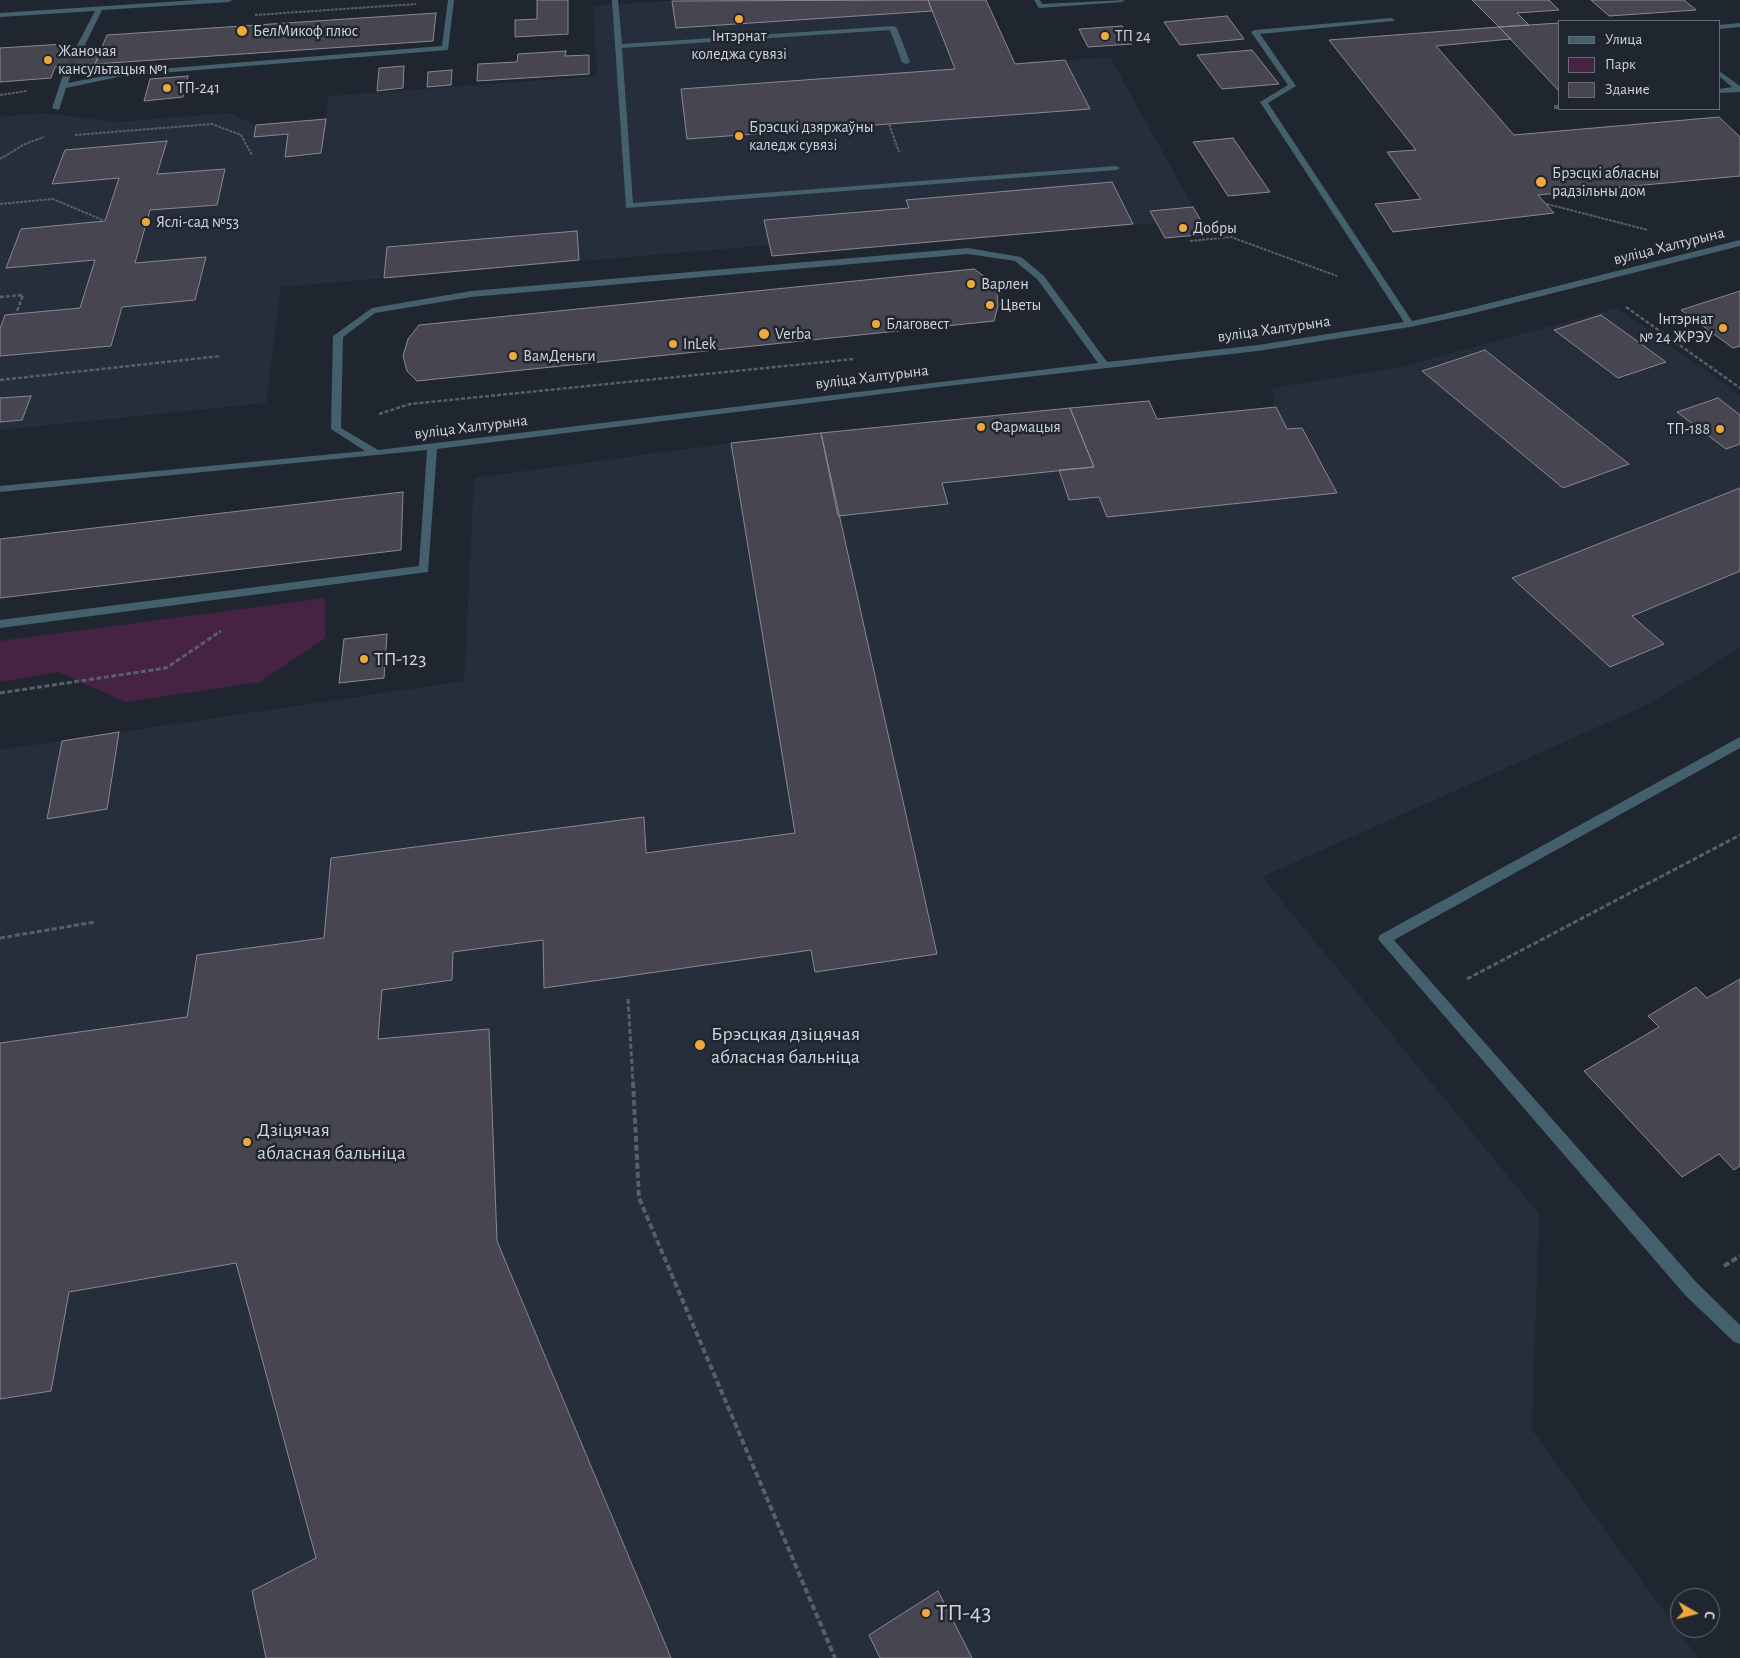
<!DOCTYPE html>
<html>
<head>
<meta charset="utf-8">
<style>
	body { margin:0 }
	#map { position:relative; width:1740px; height:1658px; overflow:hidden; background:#20262f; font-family:"Alegreya Sans",sans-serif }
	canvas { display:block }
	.legend { position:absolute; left:1558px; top:20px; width:162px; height:90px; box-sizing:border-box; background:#20262f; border:1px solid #676c74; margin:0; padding:6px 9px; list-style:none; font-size:15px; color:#d1d4db }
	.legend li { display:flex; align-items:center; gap:10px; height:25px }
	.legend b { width:25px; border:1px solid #676c74 }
	.north { position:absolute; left:1670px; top:1588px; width:50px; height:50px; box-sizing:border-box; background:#20262f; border:1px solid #676c74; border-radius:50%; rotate:98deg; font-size:14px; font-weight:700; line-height:20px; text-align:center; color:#d1d4db }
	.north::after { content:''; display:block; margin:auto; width:18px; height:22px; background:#eea83c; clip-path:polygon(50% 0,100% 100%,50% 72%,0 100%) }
</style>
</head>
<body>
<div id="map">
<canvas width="1740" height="1658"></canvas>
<ul class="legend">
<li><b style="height:6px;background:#44606c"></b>Улица</li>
<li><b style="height:14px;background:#462343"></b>Парк</li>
<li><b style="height:14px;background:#474550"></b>Здание</li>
</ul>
<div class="north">С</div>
</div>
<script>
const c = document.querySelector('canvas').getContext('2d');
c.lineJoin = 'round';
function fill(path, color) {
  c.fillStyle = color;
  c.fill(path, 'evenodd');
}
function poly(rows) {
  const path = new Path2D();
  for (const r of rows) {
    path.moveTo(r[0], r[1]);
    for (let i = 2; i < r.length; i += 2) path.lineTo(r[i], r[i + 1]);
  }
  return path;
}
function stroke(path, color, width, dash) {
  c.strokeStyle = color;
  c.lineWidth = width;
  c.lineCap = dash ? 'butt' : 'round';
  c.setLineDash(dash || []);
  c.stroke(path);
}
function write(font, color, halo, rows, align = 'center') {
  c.font = font + ' "Alegreya Sans",sans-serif';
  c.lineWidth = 5;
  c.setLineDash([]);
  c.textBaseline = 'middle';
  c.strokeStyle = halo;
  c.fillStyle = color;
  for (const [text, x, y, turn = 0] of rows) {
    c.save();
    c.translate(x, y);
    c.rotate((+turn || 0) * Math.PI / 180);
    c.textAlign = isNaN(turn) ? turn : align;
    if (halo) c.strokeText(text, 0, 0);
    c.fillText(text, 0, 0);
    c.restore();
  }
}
fill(poly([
	[682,0,986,0,1015,64,1110,57,1193,207,1157,223,772,256,769,245,281,287,266,403,0,430,0,117,43,113,117,122,229,113,256,125,254,137,288,134,285,157,321,153,329,96,597,76,593,6],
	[1617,308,1740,395,1740,648,1649,704,1262,877,1539,1214,1532,1430,1698,1658,0,1658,0,750,464,681,474,478,731,443,1149,401,1158,419,1275,407,1272,388,1405,366]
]), '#262e3c');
fill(poly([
	[325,598,325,638,260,682,126,702,58,672,0,682,0,641]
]), '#462343');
const building = poly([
	[537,0,568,0,568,34,515,37,515,20,537,19,537,0],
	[928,0,986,0,1015,64,1065,60,1090,109,687,139,681,89,955,69,928,0],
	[928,0,932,11,676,28,672,1,928,0],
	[1472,0,1549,0,1559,10,1517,13,1529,25,1499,27,1472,0],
	[1591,0,1684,0,1696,10,1609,16,1591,0],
	[436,13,433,41,95,64,107,35,436,13],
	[1227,16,1244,39,1180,45,1164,22,1227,16],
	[1559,23,1559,91,1499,27,1559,23],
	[1122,26,1132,44,1088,47,1079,29,1122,26],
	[1499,27,1511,39,1436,46,1514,135,1719,117,1740,137,1740,176,1538,195,1554,213,1393,232,1375,204,1421,199,1387,152,1416,150,1329,40,1499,27],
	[65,44,60,56,100,53,95,64,55,67,51,78,0,82,0,48,65,44],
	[1252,50,1279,84,1222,89,1197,55,1252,50],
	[566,51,565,56,589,55,589,74,477,81,478,64,517,62,518,54,566,51],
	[404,66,403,88,377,91,379,68,404,66],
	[452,70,451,85,427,87,428,72,452,70],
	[188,76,183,97,144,101,150,79,188,76],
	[326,119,321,153,285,157,288,134,254,137,256,125,326,119],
	[1233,138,1270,192,1228,196,1193,142,1233,138],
	[167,141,157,174,225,169,217,205,150,210,135,263,206,257,195,300,122,307,111,346,0,356,0,329,5,315,80,308,95,260,6,268,21,229,105,221,119,178,52,184,65,150,167,141],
	[1112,182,1133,224,772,256,764,220,909,208,906,200,1112,182],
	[1193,207,1209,234,1165,238,1150,211,1193,207],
	[577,231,579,260,384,278,387,247,577,231],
	[974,269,988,279,997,292,998,306,994,321,417,381,407,371,403,356,408,339,419,325,974,269],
	[1740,291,1740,346,1733,348,1681,310,1740,291],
	[1601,315,1666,362,1618,378,1554,330,1601,315],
	[1485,350,1629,464,1563,488,1422,371,1485,350],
	[31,396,22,420,0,422,0,398,31,396],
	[1718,398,1740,415,1740,444,1726,449,1677,412,1718,398],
	[1149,401,1157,419,1276,407,1287,429,1302,428,1337,493,1107,517,1099,497,1069,500,1059,470,1094,467,1070,408,1149,401],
	[1070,408,1094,467,942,483,948,504,838,516,821,433,1070,408],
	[821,433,937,954,815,972,811,950,544,988,543,940,453,952,452,980,382,990,378,1039,489,1029,497,1241,671,1658,266,1658,252,1591,316,1558,236,1263,69,1292,51,1391,0,1399,0,1043,187,1017,197,955,324,938,331,858,644,817,646,853,795,833,731,443,821,433],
	[1740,488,1740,571,1632,616,1664,644,1610,667,1512,578,1740,488],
	[403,492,401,550,0,598,0,539,403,492],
	[387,634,384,678,339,683,344,639,387,634],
	[119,732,107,809,47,819,62,741,119,732],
	[1740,979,1740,1166,1734,1170,1719,1154,1682,1177,1584,1071,1659,1027,1648,1016,1696,987,1707,998,1740,979],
	[938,1591,972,1658,880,1658,869,1635,938,1591]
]);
fill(building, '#474550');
stroke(building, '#8a8794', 1);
stroke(poly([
	[70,66,76,55]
]), '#3b4049', 8, [8, 4]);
stroke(poly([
	[255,15,416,4],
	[0,95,27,91],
	[889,124,899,152],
	[75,135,212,124,241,135,252,155],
	[0,159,25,144,44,137],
	[0,204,53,199,105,221],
	[1547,204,1648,230],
	[1190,241,1231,237,1337,276]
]), '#595e67', 2, [3, 1]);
stroke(poly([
	[0,297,23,295,16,314],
	[1626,307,1740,388],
	[0,380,221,356],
	[379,414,410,404,854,359],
	[219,632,221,631]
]), '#595e67', 2.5, [4, 2]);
stroke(poly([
	[0,693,166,668,221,631],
	[0,938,95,922],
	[1467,979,1740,835],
	[628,999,633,1083]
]), '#595e67', 3, [5, 2.5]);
stroke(poly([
	[633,1082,639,1198,835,1658],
	[1724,1266,1740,1256]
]), '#595e67', 4, [6, 3]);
fill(poly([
	[197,0,232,0,229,2,102,10,80,55,76,57,72,55,95,11,0,17,0,13,197,0],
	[448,0,454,0,448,50,123,76,66,88,59,110,52,108,66,66,70,64,74,66,68,83,123,72,442,46,448,0],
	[612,0,618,0,622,44,893,26,897,28,910,62,906,64,902,62,890,30,622,48,633,203,1116,166,1120,168,1116,170,626,208,612,0],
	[1034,0,1040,0,1042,4,1125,0,1122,2,1040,8,1038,7,1034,0],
	[1391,18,1395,20,1393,21,1260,34,1296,86,1268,103,1412,321,1466,309,1740,240,1740,246,1466,315,1410,327,1258,351,947,386,437,449,428,572,0,628,0,620,419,566,427,450,0,492,0,486,365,451,331,429,333,336,372,308,471,291,968,248,1021,257,1044,276,1107,362,1258,345,1404,322,1260,102,1288,85,1251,32,1255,30,1391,18],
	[968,254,1015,261,1038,280,1098,363,378,450,341,428,343,337,375,313,471,297,968,254],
	[1740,23,1740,27,1719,29,1719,25,1740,23],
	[1719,71,1740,86,1740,92,1719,93,1719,89,1732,87,1719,76,1719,71],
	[1554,105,1559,105,1559,109,1561,109,1554,109,1554,105],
	[1740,737,1740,748,1394,940,1697,1283,1740,1325,1740,1344,1734,1342,1685,1295,1378,939,1380,935,1740,737]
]), '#44606c');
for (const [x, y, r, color] of [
	[739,19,5,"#eea83c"],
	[242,31,6,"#eea83c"],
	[1105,36,5,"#eea83c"],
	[48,60,5,"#eea83c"],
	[167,88,5,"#eea83c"],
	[739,136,5,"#eea83c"],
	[1541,182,6,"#eea83c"],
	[146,222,5,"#eea83c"],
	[1183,228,5,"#eea83c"],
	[971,284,5,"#eea83c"],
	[990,305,5,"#eea83c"],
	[876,324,5,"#eea83c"],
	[1723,328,5,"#eea83c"],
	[764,334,6,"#eea83c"],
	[673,344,5,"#eea83c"],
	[513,356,5,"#eea83c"],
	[981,427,5,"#eea83c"],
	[1720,429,5,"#eea83c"],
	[364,659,5,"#eea83c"],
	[700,1045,6,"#eea83c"],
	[247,1142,5,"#eea83c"],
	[926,1613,5,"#eea83c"]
]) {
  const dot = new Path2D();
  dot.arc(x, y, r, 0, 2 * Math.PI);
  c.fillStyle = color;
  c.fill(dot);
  stroke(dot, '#20262f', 2);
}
write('16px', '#d1d4db', '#20262f', [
	["БелМикоф плюс",253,31],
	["Інтэрнат",739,36,"center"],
	["коледжа сувязі",739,54,"center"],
	["ТП 24",1115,36],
	["Жаночая",58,51],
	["кансультацыя №1",58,69],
	["ТП-241",177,88],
	["Брэсцкі дзяржаўны",749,127],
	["каледж сувязі",749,145],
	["Брэсцкі абласны",1552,173],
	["радзільны дом",1552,191],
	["Яслі-сад №53",156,222],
	["Добры",1193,228],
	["Варлен",981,284],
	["Цветы",1000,305],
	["Інтэрнат",1713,319,"right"],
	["№ 24 ЖРЭУ",1713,337,"right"],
	["Благовест",886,324],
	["Verba",775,334],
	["InLek",683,344],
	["ВамДеньги",523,356],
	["Фармацыя",991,427],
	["ТП-188",1710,429,"right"]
], 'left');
write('16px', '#d1d4db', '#20262f', [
	["вуліца Халтурына",1669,246,-14],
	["вуліца Халтурына",1274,329,-8],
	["вуліца Халтурына",872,377,-7],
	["вуліца Халтурына",471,427,-7]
]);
write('20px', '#d1d4db', '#20262f', [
	["ТП-123",374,659],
	["Брэсцкая дзіцячая",711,1034],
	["абласная бальніца",711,1057],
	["Дзіцячая",257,1130],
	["абласная бальніца",257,1153]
], 'left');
write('24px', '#d1d4db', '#20262f', [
	["ТП-43",936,1613]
], 'left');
</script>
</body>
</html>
